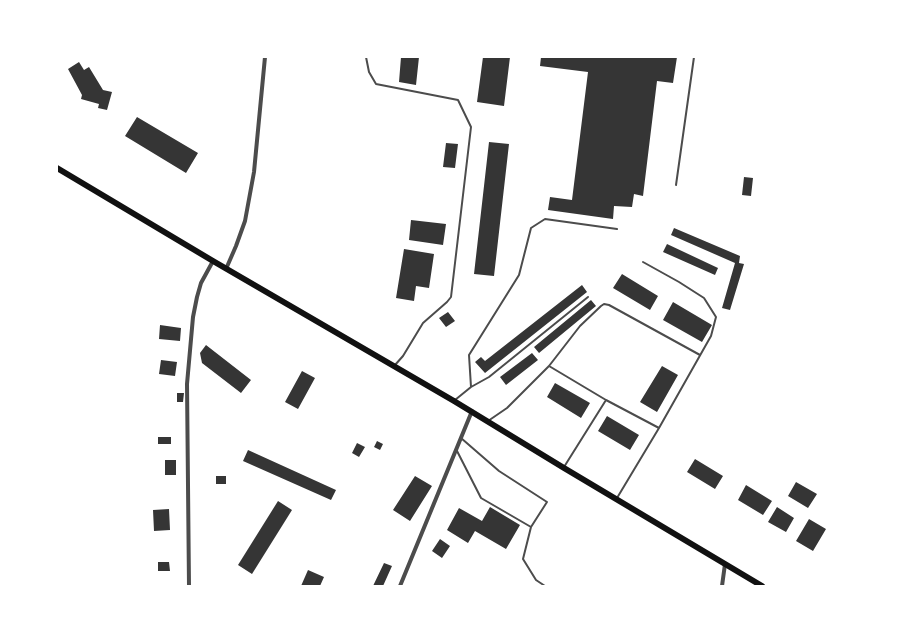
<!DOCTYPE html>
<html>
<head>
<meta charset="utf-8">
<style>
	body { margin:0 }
	#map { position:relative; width:923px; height:643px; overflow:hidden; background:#fff; font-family:"Exo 2",sans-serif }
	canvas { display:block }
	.frame { position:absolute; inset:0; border:58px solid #fff; pointer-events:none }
</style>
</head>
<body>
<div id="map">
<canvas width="923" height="643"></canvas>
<div class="frame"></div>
</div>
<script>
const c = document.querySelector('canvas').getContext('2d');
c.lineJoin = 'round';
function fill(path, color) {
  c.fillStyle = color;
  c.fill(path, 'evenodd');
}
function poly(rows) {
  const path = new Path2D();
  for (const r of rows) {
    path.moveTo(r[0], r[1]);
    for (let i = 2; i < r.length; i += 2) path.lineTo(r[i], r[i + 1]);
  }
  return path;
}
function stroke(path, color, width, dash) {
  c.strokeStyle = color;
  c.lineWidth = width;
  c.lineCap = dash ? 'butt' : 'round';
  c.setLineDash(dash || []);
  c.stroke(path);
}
fill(poly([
	[401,57,419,57,416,85,399,82],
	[483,57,510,57,504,106,477,102],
	[541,57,677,57,673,83,657,81,643,196,634,194,632,207,614,206,613,219,548,210,550,197,572,200,588,72,540,66],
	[79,62,84,70,89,67,103,90,112,92,107,110,98,108,99,104,81,99,82,95,68,69],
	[137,117,198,153,186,173,125,136],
	[489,142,509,144,494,276,474,274],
	[446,143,458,144,455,168,443,167],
	[744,177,753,178,751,196,742,195],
	[411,220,446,224,443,245,409,240],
	[674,228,740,256,739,263,744,264,730,310,722,308,735,263,671,235],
	[667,244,718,268,715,275,663,252],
	[404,249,434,254,429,288,416,286,414,301,396,298],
	[622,274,658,296,650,310,613,288],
	[582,285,587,292,485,373,475,362,481,357,485,361],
	[591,300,596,306,539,353,534,347],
	[673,302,712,325,702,342,663,320],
	[448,312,455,321,446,327,439,318],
	[160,325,181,328,180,341,159,339],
	[206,345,251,380,241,393,202,363,200,353],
	[532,353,538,360,506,385,500,377],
	[161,360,177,362,175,376,159,374],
	[662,366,678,375,657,412,640,402],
	[302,371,315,378,298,409,285,402],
	[555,383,590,403,581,418,547,397],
	[177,393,184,393,183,402,177,402],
	[607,416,639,435,630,450,598,431],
	[158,437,171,437,171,444,158,444],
	[377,441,383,444,380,450,374,447],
	[357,443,365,447,359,457,352,453],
	[248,450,336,490,331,500,243,461],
	[695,459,723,476,715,489,687,472],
	[165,460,176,460,176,475,165,475],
	[216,476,226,476,226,484,216,484],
	[415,476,432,486,410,521,393,510],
	[796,482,817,494,808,508,788,496],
	[746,485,772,501,763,515,738,500],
	[278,501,292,510,252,574,238,565],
	[490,507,520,525,506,549,475,531,468,543,447,530,459,508,482,521],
	[777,507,794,518,786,532,768,522],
	[169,509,170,530,154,531,153,510],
	[809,519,826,529,813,551,796,541],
	[440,539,450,546,442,558,432,551],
	[158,562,169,562,170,571,158,571],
	[384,563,392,566,383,586,373,586],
	[308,570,324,577,320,586,301,586]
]), '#353535');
stroke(poly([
	[366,57,369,72,376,84,458,100,471,127,451,297,447,302,423,323,403,356,395,365],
	[676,185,694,57],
	[549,366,606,400,659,428],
	[471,387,489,377,588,297],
	[455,400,471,387,469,355,519,275,531,228,545,219,617,229],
	[488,421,507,408,549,366,580,326,601,306,604,304,609,305,700,355],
	[461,438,499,471,547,502,531,527],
	[456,449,481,498,531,527,523,559,536,580,545,586],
	[564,467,606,400],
	[617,498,659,428,711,336,716,317,704,298,679,282,643,262]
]), '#4c4c4c', 2);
stroke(poly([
	[226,269,236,246,245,221,254,172,265,57],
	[189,586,187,384,193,317,197,297,201,283,213,261],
	[400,586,472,411],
	[722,586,725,564]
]), '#4c4c4c', 4);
stroke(poly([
	[57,168,213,261,454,401,564,468,762,586]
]), '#111', 6);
</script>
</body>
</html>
